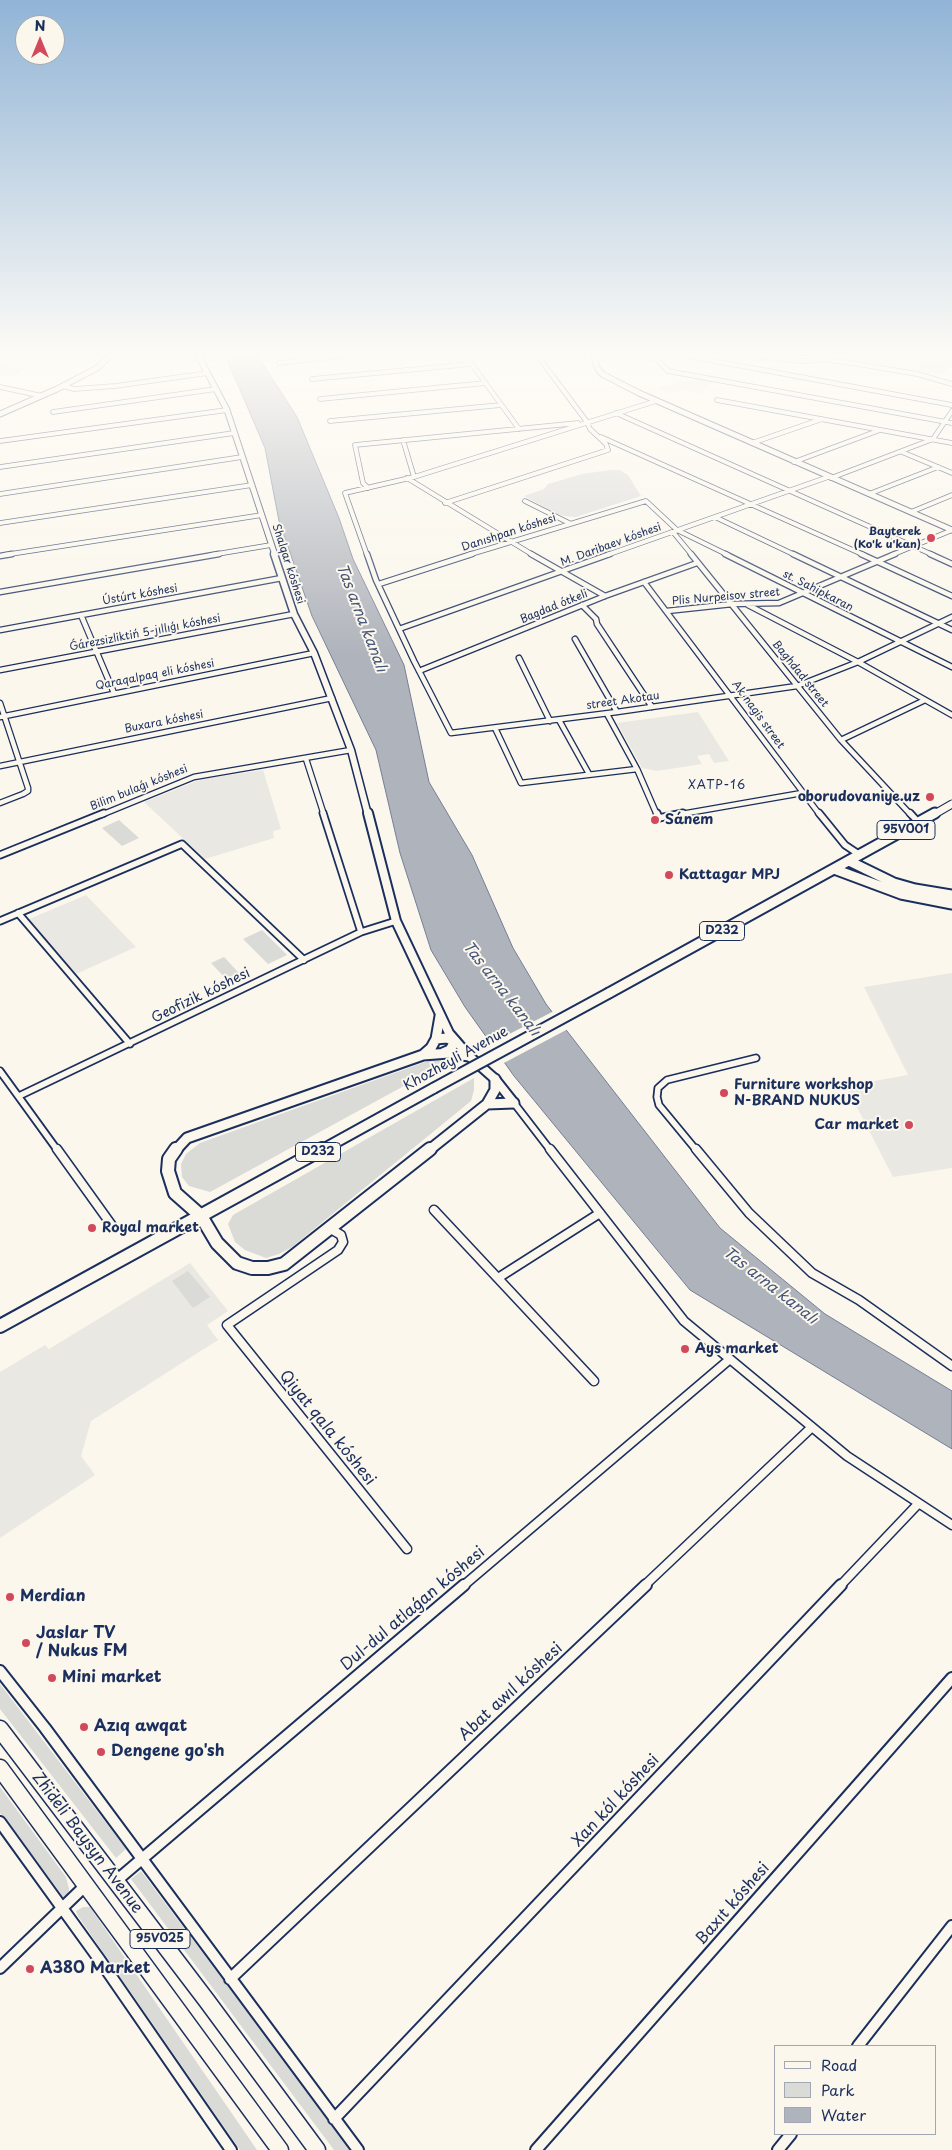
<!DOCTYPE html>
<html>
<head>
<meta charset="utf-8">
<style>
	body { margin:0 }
	#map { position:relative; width:952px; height:2150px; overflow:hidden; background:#fbf7ec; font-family:"Playpen Sans",sans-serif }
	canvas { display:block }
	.legend { position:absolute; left:774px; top:2045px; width:162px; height:90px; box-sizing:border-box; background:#fbf7ec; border:1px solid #a1a7b3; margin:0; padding:6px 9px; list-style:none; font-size:15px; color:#1b2f5e }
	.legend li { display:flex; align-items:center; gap:10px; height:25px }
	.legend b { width:25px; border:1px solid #a1a7b3 }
	.north { position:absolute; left:15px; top:15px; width:50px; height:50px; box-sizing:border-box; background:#fbf7ec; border:1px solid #a1a7b3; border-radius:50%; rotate:0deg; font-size:14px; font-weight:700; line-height:20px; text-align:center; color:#1b2f5e }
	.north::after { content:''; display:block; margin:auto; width:18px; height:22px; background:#d1495b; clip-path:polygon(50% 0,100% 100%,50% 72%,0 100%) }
</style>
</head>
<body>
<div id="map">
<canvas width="952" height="2150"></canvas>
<ul class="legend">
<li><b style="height:6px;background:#fbf7ec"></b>Road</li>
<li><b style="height:14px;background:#dadad7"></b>Park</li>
<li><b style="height:14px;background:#afb3bb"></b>Water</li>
</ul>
<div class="north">N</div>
</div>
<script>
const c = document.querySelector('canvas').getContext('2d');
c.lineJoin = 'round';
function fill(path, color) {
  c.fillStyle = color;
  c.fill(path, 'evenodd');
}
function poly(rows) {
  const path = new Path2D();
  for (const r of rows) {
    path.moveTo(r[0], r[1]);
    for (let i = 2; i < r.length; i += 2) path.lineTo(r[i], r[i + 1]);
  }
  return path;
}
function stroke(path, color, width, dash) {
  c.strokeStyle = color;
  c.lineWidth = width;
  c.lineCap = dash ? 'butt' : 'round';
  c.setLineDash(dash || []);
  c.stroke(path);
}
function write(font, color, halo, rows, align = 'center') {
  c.font = font + ' "Playpen Sans",sans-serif';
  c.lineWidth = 4;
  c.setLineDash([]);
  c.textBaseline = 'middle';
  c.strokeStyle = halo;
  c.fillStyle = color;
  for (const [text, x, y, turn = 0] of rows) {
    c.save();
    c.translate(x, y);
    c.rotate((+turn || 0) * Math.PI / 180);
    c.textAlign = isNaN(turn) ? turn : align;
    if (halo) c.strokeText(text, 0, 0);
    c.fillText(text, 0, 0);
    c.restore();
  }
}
fill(poly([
	[34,355,77,355,76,359,61,368,30,366,11,376,0,374,0,365,16,356,28,358],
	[847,355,952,355,952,365,943,375,845,357],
	[699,378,715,381,700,394,688,390,668,393,657,388],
	[698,712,729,761,714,763,709,754,697,756,702,764,657,771,642,768,617,723],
	[263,770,281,829,273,831,274,838,205,859,144,802,202,779],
	[86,895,136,947,76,974,27,920],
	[952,973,952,1168,893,1177,846,1086,908,1075,864,987],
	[190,1263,228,1311,207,1325,218,1340,91,1421,81,1456,95,1475,0,1538,0,1372,45,1345,49,1349]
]), '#eae8e2');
fill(poly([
	[928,355,952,356,952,363,942,374,917,369,920,367,916,366],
	[610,470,620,470,628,475,641,496,576,517,564,516,555,513,524,496,544,489,548,484,582,474],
	[119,820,139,838,122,846,102,828],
	[262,930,287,955,268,964,243,939],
	[224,957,239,973,226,979,211,963],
	[444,1058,455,1058,210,1192,189,1186,182,1177,181,1164,186,1154,200,1143,428,1061],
	[474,1078,474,1090,471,1101,292,1247,279,1254,266,1258,245,1250,235,1242,228,1224,233,1215],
	[188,1271,210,1297,193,1308,172,1281],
	[0,1684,126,1849,116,1858,0,1709],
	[0,1787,66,1877,69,1889,68,1894,62,1898,0,1813],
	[141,1871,351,2150,334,2150,131,1879],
	[83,1907,90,1907,257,2150,240,2150,78,1916,76,1911]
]), '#dadad7');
const water = poly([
	[225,355,257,355,297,417,339,518,353,559,404,665,429,782,472,855,513,948,546,1004,720,1228,825,1314,952,1391,952,1449,690,1290,514,1076,465,1007,431,950,400,853,376,750,312,616,279,521,265,448,225,355]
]);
fill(water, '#afb3bb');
stroke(water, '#747e96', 1);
fill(poly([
	[554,1011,568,1029,502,1064,488,1045]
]), '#fbf7ec');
const streetFar4 = poly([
	[465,355,519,429],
	[652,355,668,371,952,423],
	[682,355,952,405],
	[752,355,800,361,827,360,858,364,917,374,952,384],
	[279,363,349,355],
	[312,379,471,364],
	[63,386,74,389,115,386,208,373],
	[0,387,42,396],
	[320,399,485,383],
	[717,400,952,443],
	[53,412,216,389],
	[616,413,933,555],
	[330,421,501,405],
	[601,437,864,555],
	[403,440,414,477],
	[0,441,227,410],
	[752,443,822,419],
	[902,452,952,473],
	[794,462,880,430],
	[0,467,234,433],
	[407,478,533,555],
	[831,478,933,439,952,411],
	[368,488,363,483,355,445,578,423],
	[0,494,242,457],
	[869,494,938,467],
	[525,501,569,523],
	[445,503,608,450,606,444,590,429,587,422,537,355],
	[911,512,952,495],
	[715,517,795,555],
	[0,523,252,485],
	[673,532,692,555],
	[4,555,262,515],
	[211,555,271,545],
	[367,555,345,493,414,477,656,401],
	[468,555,646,501,677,530,728,555],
	[607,555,828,477],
	[892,555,952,530]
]);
const streetFar3 = poly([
	[367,554,376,580,414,661,451,733,617,712,797,686,858,662,952,617],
	[531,554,605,596],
	[691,554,841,740,911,815],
	[725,554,952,667],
	[793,554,952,630],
	[861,554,952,596],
	[930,554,952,564],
	[0,556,12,554],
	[644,582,820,815],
	[379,584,472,554],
	[0,592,219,554],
	[582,605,596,619,597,624,652,707],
	[748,605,858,662,952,715],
	[667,611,732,604,779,603,895,554],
	[81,615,114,693],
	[399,629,610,554],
	[0,630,282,578],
	[575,639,617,712],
	[519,658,550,721],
	[0,670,294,614],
	[419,671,605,596,697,563],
	[0,703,28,788,28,791,23,794,0,803],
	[607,714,637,769,657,815],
	[0,717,314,653],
	[559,720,589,774],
	[495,728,521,783,637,769],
	[841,740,925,700],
	[306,759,324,815],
	[0,766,332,698],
	[101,815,194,777,351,750],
	[676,815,802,793]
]);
const streetFar2 = poly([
	[323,813,361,932],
	[657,813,659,818,683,813],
	[819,813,845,845,860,855],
	[910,813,919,823],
	[0,855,104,813],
	[18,913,130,1044],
	[0,921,182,844,304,960],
	[0,1071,58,1151],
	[19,1096,361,932,396,921],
	[514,1103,551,1151],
	[697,1151,659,1105,657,1097,658,1088,667,1080,756,1058]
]);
const streetFar1 = poly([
	[57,1149,113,1227],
	[550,1149,684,1321,847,1456,952,1525],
	[696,1149,749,1213,812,1273,859,1300,952,1366],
	[434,1210,594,1381],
	[329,1228,341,1235,343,1242,338,1250,227,1325,407,1549],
	[498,1278,600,1213],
	[463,1586,730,1359],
	[644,1586,812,1427],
	[840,1586,918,1504]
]);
const street = poly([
	[0,1671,45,1728,358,2150],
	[0,1822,99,1959,231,2150],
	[116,1881,464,1585],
	[0,1968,85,1886],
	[230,1979,646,1585],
	[858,2046,952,1926],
	[334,2119,841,1585],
	[536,2150,952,1678],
	[778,2150,791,2134]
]);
const secondaryFar2 = poly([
	[198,355,227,410,275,555],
	[594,355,597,368,602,374,639,393,952,530],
	[0,414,57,389,97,368,111,355]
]);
const secondaryFar1 = poly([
	[274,554,294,614,314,653,351,750,368,815]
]);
const secondary = poly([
	[368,813,396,921,449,1033,469,1056,495,1079,514,1103]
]);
const primaryFar3 = poly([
	[933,815,952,804]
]);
const primaryFar2 = poly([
	[849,861,894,883,915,889,952,895],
	[834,869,901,894,952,904],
	[609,993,935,813],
	[436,1039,447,1038,455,1041,450,1050,443,1053],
	[423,1055,431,1048,436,1039,440,1016],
	[487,1104,514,1103],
	[175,1151,187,1138,423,1055,449,1053,469,1056],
	[320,1151,434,1088],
	[428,1151,487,1104,495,1090,495,1079]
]);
const primaryFar1 = poly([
	[176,1149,169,1159,168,1171,175,1193,201,1216,217,1243,237,1263,252,1268,268,1268,284,1264,430,1149],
	[0,1326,322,1149]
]);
const primary = poly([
	[0,1729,207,2001,317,2150],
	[0,1768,280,2150]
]);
stroke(streetFar4, '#1b2f5e', 5.5);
stroke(streetFar3, '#1b2f5e', 7);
stroke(streetFar2, '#1b2f5e', 9);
stroke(streetFar1, '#1b2f5e', 11);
stroke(street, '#1b2f5e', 14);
stroke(secondaryFar2, '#1b2f5e', 7);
stroke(secondaryFar1, '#1b2f5e', 9);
stroke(secondary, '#1b2f5e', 12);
stroke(primaryFar3, '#1b2f5e', 9);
stroke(primaryFar2, '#1b2f5e', 13);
stroke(primaryFar1, '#1b2f5e', 16);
stroke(primary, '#1b2f5e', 19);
stroke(streetFar4, '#fbf7ec', 4);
stroke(streetFar3, '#fbf7ec', 4.5);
stroke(streetFar2, '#fbf7ec', 5.5);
stroke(streetFar1, '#fbf7ec', 8);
stroke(street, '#fbf7ec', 10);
stroke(secondaryFar2, '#fbf7ec', 5);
stroke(secondaryFar1, '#fbf7ec', 6);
stroke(secondary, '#fbf7ec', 8);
stroke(primaryFar3, '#fbf7ec', 7);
stroke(primaryFar2, '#fbf7ec', 9);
stroke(primaryFar1, '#fbf7ec', 12);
stroke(primary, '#fbf7ec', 16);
const primaryBridge = poly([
	[434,1088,609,993]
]);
stroke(primaryBridge, '#1b2f5e', 13, []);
stroke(primaryBridge, '#fbf7ec', 9);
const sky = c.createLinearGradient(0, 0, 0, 656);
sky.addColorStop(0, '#91b4d6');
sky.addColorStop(0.54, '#fdfbf6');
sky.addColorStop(1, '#fdfbf600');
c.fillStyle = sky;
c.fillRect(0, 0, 952, 656);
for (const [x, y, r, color] of [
	[931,538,5,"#d1495b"],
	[930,797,5,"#d1495b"],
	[655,820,5,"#d1495b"],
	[669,875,5,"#d1495b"],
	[724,1093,5,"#d1495b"],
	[909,1125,5,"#d1495b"],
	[92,1228,5,"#d1495b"],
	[685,1349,5,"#d1495b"],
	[10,1597,5,"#d1495b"],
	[26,1643,5,"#d1495b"],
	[52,1678,5,"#d1495b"],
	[84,1727,5,"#d1495b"],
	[101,1752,5,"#d1495b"],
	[30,1969,5,"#d1495b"]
]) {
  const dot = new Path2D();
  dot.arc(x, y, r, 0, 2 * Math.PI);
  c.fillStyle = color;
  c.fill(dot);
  stroke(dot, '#fbf7ec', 2);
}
write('bold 11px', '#1b2f5e', '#fbf7ec', [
	["Bayterek",921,532],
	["(Ko'k u'kan)",921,545]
], 'right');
write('11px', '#1b2f5e', '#fbf7ec', [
	["Danıshpan kóshesi",509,533,-18],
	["M. Daribaev kóshesi",611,545,-20],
	["Shalqar kóshesi",288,564,72],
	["st. Sahipkaran",818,591,27],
	["Ústúrt kóshesi",140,595,-10],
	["Plis Nurpeisov street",726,597,-5],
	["Bagdad ótkeli",554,607,-22],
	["Ǵárezsizliktiń 5-jıllıǵı kóshesi",145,633,-11],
	["Baghdad street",800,674,51],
	["Qaraqalpaq eli kóshesi",155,675,-11],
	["street Akotau",623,701,-8],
	["Ak nagis street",758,715,54],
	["Buxara kóshesi",164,722,-11],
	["Bilim bulaǵı kóshesi",139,788,-22]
]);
c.letterSpacing = '1px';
write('12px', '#1b2f5e', '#fbf7ec', [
	["XATP-16",717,786]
]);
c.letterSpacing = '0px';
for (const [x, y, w] of [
	[906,830,58],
	[722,931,45],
	[318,1152,45],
	[160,1939,60]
]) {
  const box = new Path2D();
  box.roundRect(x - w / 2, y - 9.5, w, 19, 4);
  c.fillStyle = '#fbf7ec';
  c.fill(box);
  stroke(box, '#1b2f5e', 1);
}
write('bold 12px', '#1b2f5e', null, [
	["95V001",906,830],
	["D232",722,931],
	["D232",318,1152],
	["95V025",160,1939]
]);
write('bold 14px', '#1b2f5e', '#fbf7ec', [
	["oborudovaniye.uz",920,797,"right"],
	["Sánem",665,820],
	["Kattagar MPJ",679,875],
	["Furniture workshop",734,1085],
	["N-BRAND NUKUS",734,1101],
	["Car market",899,1125,"right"],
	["Royal market",102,1228],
	["Ays market",695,1349]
], 'left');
write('14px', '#1b2f5e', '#fbf7ec', [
	["Geofizik kóshesi",201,996,-26],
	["Khozheyli Avenue",456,1059,-29]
]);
write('italic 15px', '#47577a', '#fbf7ec', [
	["Tas arna kanalı",361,618,69],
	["Tas arna kanalı",501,989,52],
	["Tas arna kanalı",770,1286,38]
]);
write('16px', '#1b2f5e', '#fbf7ec', [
	["Qiyat qala kóshesi",327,1428,51],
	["Dul-dul atlaǵan kóshesi",413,1609,-40],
	["Abat awıl kóshesi",511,1692,-43],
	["Xan kól kóshesi",616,1801,-47],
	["Zhideli Baysyn Avenue",87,1843,53],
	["Baxıt kóshesi",733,1904,-49]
]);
write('bold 16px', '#1b2f5e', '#fbf7ec', [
	["Merdian",20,1597],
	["Jaslar TV",36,1634],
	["/ Nukus FM",36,1652],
	["Mini market",62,1678],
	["Azıq awqat",94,1727],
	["Dengene go'sh",111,1752],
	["A380 Market",40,1969]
], 'left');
</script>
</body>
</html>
